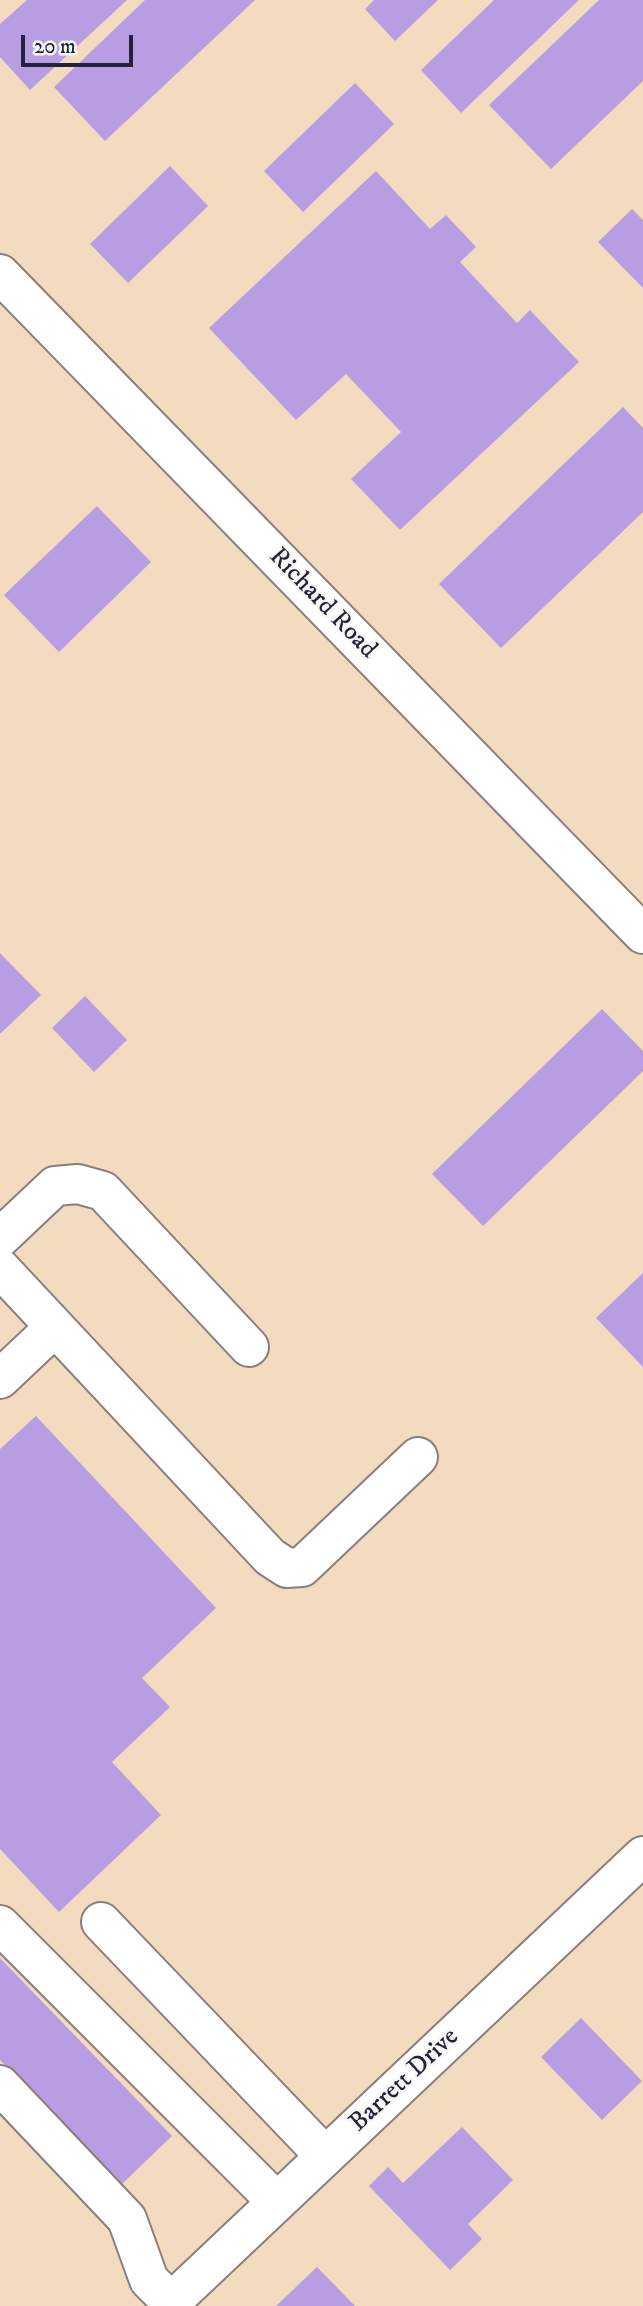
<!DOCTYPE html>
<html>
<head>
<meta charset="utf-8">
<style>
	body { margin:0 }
	#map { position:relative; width:643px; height:2306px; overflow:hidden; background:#f3dbbf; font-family:"IM FELL DW Pica",serif }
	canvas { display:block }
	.scale { position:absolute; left:21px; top:35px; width:112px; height:32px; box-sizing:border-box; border:4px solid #22223b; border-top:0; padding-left:9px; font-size:21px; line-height:24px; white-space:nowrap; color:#22223b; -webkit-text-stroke:5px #f6f6f2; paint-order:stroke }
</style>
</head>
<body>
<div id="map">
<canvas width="643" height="2306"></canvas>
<div class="scale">20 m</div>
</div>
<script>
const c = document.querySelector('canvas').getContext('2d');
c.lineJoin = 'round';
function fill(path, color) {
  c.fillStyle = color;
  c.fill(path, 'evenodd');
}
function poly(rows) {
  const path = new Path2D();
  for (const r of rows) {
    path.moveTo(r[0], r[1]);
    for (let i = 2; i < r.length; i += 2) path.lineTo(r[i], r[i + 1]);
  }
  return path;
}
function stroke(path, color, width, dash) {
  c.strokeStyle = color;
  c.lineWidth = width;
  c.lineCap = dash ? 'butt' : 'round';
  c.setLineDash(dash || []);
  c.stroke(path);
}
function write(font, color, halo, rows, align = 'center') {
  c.font = font + ' "IM FELL DW Pica",serif';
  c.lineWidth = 5;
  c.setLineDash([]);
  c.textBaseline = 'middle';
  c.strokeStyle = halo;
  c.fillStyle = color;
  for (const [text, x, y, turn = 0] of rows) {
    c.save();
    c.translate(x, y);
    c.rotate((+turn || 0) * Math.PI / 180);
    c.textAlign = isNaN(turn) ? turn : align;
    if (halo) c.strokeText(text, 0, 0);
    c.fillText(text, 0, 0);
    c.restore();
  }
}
fill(poly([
	[27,0,127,0,30,90,0,57,0,24],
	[145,0,255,0,105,141,54,87],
	[374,0,438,0,395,41,365,9],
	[494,0,579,0,461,113,421,70],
	[599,0,643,0,643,81,551,169,489,105],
	[355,83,394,124,303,212,264,171],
	[170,166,208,206,128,283,90,244],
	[376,171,430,229,446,215,476,247,460,262,517,323,530,310,579,362,400,530,351,479,401,432,346,374,296,420,209,328],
	[632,209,643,220,643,288,598,242],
	[623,407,643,428,643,512,501,648,439,584],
	[97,506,151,562,59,652,4,595],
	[0,953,41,995,0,1034],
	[85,996,127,1040,94,1072,52,1028],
	[602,1009,643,1051,643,1071,483,1226,432,1174],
	[643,1273,643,1367,596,1318],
	[36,1416,216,1608,142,1678,170,1707,112,1762,161,1815,59,1912,0,1849,0,1449],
	[0,1958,172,2136,121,2185,0,2060],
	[581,2018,642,2081,602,2120,541,2057],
	[462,2127,513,2180,468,2224,482,2239,450,2270,369,2186,388,2167,403,2183],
	[317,2267,355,2306,276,2306]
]), '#b89de3');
const minor = poly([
	[0,274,643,934],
	[0,1238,55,1186,78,1184,103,1191,249,1347],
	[0,1268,270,1557,287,1568,302,1567,418,1457],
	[0,1379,55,1327],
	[101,1922,325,2156],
	[0,1925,277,2202],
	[0,2085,127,2219,149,2280,171,2302],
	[167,2306,643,1856]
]);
stroke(minor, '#8a7e7d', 42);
stroke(minor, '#fff', 38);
write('26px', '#22223b', '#f6f6f2', [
	["Richard Road",322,604,46],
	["Barrett Drive",405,2081,-43]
]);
</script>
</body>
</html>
